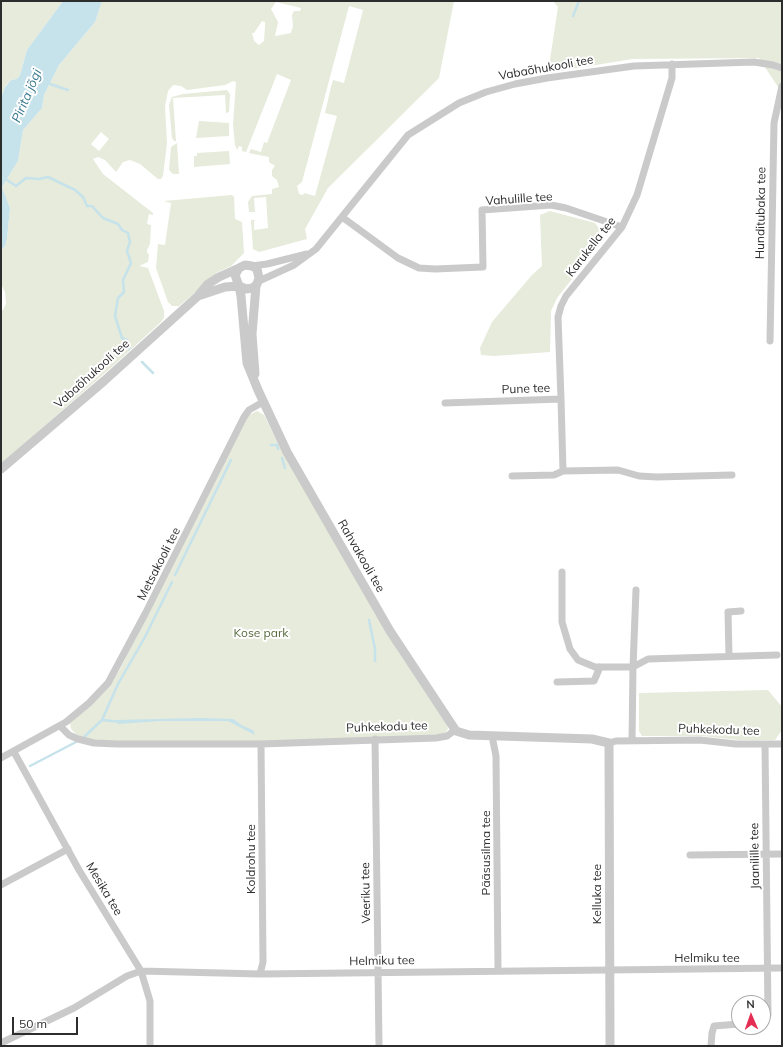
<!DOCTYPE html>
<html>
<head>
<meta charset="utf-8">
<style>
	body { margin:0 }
	#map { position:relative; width:783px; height:1047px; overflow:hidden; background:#fff; font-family:Mulish,sans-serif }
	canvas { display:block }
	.frame { position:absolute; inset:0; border:2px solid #2d2d2d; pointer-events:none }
	.north { position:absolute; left:731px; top:995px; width:40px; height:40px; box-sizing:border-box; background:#fff; border:1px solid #ababab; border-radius:50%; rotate:358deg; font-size:11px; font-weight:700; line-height:16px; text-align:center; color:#2d2d2d }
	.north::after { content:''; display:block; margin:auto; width:14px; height:18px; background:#e52e54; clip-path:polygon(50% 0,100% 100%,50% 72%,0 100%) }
	.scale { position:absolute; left:12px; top:1017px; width:66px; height:18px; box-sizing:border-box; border:2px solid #2d2d2d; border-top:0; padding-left:5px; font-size:12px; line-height:14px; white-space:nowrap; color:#2d2d2d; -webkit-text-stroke:3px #fff; paint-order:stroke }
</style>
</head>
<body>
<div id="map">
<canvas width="783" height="1047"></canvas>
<div class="frame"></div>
<div class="north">N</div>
<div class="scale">50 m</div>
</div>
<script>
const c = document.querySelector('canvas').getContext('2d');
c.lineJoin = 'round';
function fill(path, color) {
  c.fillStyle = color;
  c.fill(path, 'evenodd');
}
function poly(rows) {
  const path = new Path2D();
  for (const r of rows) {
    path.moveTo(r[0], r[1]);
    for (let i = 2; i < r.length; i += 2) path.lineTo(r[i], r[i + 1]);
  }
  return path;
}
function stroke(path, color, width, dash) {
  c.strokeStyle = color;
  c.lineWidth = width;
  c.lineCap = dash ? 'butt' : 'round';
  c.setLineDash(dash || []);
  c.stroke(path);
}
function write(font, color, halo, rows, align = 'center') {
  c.font = font + ' Mulish,sans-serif';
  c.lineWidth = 4;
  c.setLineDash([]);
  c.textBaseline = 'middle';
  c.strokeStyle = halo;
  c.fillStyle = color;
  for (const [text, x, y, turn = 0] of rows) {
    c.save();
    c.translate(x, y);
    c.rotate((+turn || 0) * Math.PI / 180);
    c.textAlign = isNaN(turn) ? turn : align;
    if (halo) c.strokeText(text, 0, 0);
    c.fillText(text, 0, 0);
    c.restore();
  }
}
fill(poly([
	[1,1,63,1,27,50,20,75,17,79,11,80,5,86,1,98],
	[102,1,454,1,439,78,328,188,305,229,307,239,259,252,253,249,251,220,256,220,254,221,254,230,268,228,266,197,254,198,255,212,249,212,248,202,252,196,272,194,272,189,279,187,277,180,272,176,272,170,275,166,269,162,269,157,249,153,251,149,261,152,264,142,267,143,291,80,277,74,246,152,242,151,242,147,239,146,237,150,235,145,233,125,236,82,233,81,225,85,187,90,181,86,173,85,168,91,165,106,167,143,163,176,161,179,158,179,140,164,130,160,123,162,116,172,105,160,98,157,93,159,103,174,153,213,153,215,149,214,147,224,151,225,150,244,147,250,147,253,149,254,148,262,139,266,148,268,164,311,164,317,162,321,114,365,1,464,1,313,6,304,5,292,1,284,1,250,5,246,7,239,10,208,2,187,18,161,23,130,42,108,44,95,59,65,95,22],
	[276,2,301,8,300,11,294,11,292,15,293,26,291,33,275,36,278,22,271,9],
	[349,6,363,10,344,83,333,80,331,87,325,113,337,116,315,196,304,193,303,195,299,194,297,186,302,182],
	[262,21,265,22,265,27,264,41,259,45,254,41,252,33,254,33],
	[101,132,109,139,99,151,91,144],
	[553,1,782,1,782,93,759,58,632,59,548,73,558,7],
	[227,90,230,94,229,112,226,113,225,95,173,98,176,141,174,141,172,138,169,105,172,97,183,94],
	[199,121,229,123,229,136,196,138],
	[177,143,179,174,173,174,169,170,171,147],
	[229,151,230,164,194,167,194,156,197,156,197,153],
	[232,195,234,197,235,219,242,222,244,253,231,266,216,273,216,275,179,306,172,306,168,302,156,268,158,244,165,245,171,203,164,201],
	[550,211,595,223,601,231,601,242,557,298,551,311,550,352,494,356,481,355,480,348,492,322,532,275,542,266,540,215],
	[257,411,264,415,278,443,399,653,447,725,448,729,445,733,440,735,253,742,96,742,78,736,71,729,70,723,72,720,111,683,120,669,244,422,249,415],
	[768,690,782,707,782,730,775,740,738,740,703,736,642,736,639,731,639,693]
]), '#e6ebdb');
fill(poly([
	[63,1,102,1,95,22,59,65,44,95,42,108,23,130,18,161,2,187,10,208,7,239,5,246,1,250,1,98,5,87,11,80,17,79,20,75,27,50],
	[199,718,233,719,243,726,253,730,255,735,228,721,160,721,118,724,117,720]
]), '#c6e2eb');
stroke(poly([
	[573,16,579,1],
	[50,84,68,90],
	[7,180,16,186,26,178,39,179,48,177,75,190,83,197,87,206,92,206,103,218,118,224,122,230,128,233,130,242,127,251,131,263,123,280,124,292,118,298,115,316,122,338,127,340,129,349],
	[142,362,153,373],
	[271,445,277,445,278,449],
	[282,458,285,468],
	[175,575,231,460],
	[369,620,375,649,375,661],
	[102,720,121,722],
	[84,737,102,720,118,684,145,637,172,582],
	[30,766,76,742]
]), '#c6e2eb', 2.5);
stroke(poly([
	[342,217,398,258,419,268,435,269,483,267,482,210,551,205,566,208,622,227],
	[252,266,267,264,307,254],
	[259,281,294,265,316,249,408,135,459,103,486,92,515,84,547,78,634,66,754,62,773,65,782,68],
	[770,341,774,123,782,86],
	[561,399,558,317,561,306,566,296,622,227,637,195,672,78,672,64],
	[445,403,561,399,563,471,618,470,639,476,657,477,732,475],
	[512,476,554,475,563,471],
	[562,572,562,622,570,649,578,660,595,667,633,667,648,659,777,655],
	[729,656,728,612,741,611],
	[557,682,594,681,600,667],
	[60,726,69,735,78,739,94,743,117,744,261,744,436,738,447,736,455,730],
	[492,736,496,756,498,970],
	[375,739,379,1046],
	[632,741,633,667,636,590],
	[609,743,616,741,700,740,736,744,782,744],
	[14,752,79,870,141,971,150,1001,150,1046],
	[1,758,66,722,89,703,108,683,145,614,244,417,249,410,263,402],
	[690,855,782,854],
	[1,885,68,849],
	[260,974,263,962,261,744],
	[763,1022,768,1015,765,744],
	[1,1043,74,1008,127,976,141,971,260,974,782,968],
	[711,1046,712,1033,714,1026,739,1024]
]), '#cacaca', 7);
stroke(poly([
	[198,296,225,287,239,286,246,289,253,288,257,284,259,278,257,269,252,266,245,265,239,268,235,275,239,286,241,296,247,363,258,390,287,452,390,631,456,731,469,735,592,739,609,743,610,1046],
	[255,374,252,334,256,286],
	[1,469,104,381,198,296,208,284,219,277,239,268]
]), '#cacaca', 9);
write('12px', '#2d2d2d', '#fff', [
	["Vabaõhukooli tee",546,68,-10],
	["Vahulille tee",519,199,-4],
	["Hunditubaka tee",761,213,-89],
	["Karukella tee",591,247,-52],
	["Vabaõhukooli tee",92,374,-42],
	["Pune tee",526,389,-2],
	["Rahvakooli tee",361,556,60],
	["Metsakooli tee",159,564,-63],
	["Puhkekodu tee",387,727,-2],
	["Puhkekodu tee",719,730,2],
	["Pääsusilma tee",486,853,-90],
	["Jaanilille tee",755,856,-91],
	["Koldrohu tee",251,859,-90],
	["Mesika tee",104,889,59],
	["Veeriku tee",366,893,-91],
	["Kelluka tee",597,894,-90],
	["Helmiku tee",707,958],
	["Helmiku tee",382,961,-1]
]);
write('12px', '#56693b', '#fff', [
	["Kose park",261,633]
]);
write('italic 13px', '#3b7a8f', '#fff', [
	["Pirita jõgi",27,96,-67]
]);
</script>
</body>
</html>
